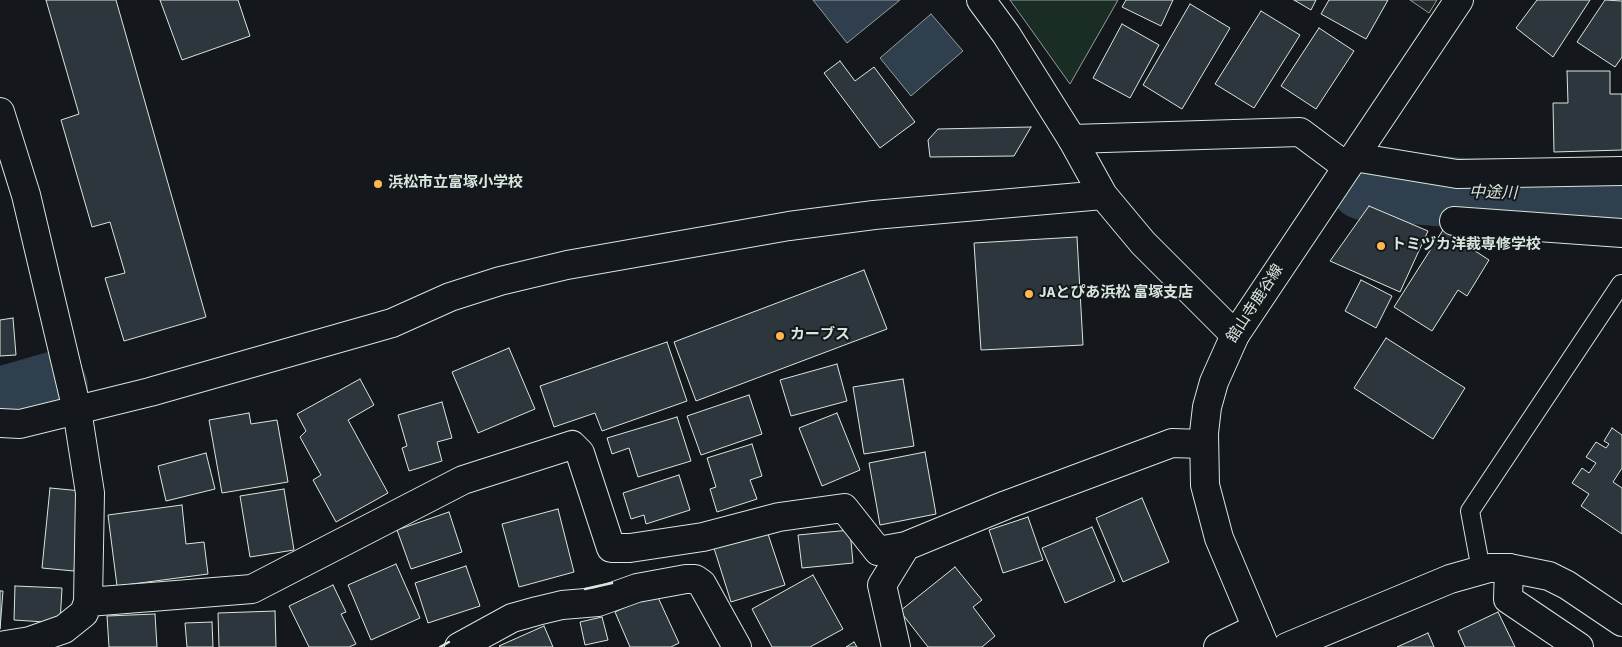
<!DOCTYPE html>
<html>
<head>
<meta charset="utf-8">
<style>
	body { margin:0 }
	canvas { display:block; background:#14181c }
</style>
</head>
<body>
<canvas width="1622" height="647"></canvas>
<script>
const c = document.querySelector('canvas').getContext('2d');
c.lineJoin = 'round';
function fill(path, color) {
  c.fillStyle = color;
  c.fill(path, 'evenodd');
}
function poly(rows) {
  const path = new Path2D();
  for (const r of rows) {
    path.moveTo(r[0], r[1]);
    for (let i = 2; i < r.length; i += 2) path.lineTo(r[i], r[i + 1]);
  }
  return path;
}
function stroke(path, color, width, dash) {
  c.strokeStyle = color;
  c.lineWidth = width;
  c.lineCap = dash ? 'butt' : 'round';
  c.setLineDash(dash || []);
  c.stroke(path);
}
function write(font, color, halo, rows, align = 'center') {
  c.font = font + ' "Source Sans 3","Noto Sans JP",sans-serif';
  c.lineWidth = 4;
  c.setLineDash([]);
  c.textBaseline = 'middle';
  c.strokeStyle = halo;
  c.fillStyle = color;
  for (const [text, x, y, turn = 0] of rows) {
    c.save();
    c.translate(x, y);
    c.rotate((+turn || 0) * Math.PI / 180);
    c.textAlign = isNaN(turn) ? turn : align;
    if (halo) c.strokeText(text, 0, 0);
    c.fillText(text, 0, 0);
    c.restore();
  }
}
const green = poly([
	[1010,0,1118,0,1070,84,1010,0]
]);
fill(green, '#1a2d24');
stroke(green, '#939e99', 1);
const parking = poly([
	[1410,0,1437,0,1429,13,1410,0]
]);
fill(parking, '#24282b');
stroke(parking, '#939e99', 1);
const water = poly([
	[813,0,900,0,847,43,813,0],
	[931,14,963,51,911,96,880,58,931,14]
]);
fill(water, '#2f3f4d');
stroke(water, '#939e99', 1);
stroke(poly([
	[1364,185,1462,193,1622,195],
	[0,402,53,387]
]), '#2f3f4d', 70);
const building = poly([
	[46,0,116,0,206,317,124,341,105,278,125,273,110,222,92,227,61,120,79,114,46,0],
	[160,0,238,0,250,36,182,60,160,0],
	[1126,0,1173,0,1161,26,1122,7,1126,0],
	[1294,0,1316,0,1311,10,1294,0],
	[1329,0,1388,0,1366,39,1321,14,1329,0],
	[1537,0,1590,0,1553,57,1516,28,1537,0],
	[1605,0,1622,1,1622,57,1615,67,1577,42,1605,0],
	[1190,4,1230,28,1182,109,1143,85,1190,4],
	[1261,11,1300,35,1254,108,1215,84,1261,11],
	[1122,24,1159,45,1130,98,1093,78,1122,24],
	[1319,28,1354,51,1316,109,1281,86,1319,28],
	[840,61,855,81,874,67,915,122,880,148,824,73,840,61],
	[1567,71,1610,71,1610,94,1622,94,1622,150,1554,152,1553,103,1568,103,1567,71],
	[1031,127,1014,156,930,157,928,140,938,129,1031,127],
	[1369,206,1428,231,1400,292,1330,261,1369,206],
	[1443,230,1489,260,1467,296,1458,290,1432,331,1394,307,1443,230],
	[1077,237,1083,345,981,350,974,243,1077,237],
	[864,270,887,329,696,401,674,342,864,270],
	[1361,280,1392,296,1376,328,1345,311,1361,280],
	[13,318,16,355,0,356,0,320,13,318],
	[1386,338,1465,388,1433,439,1354,388,1386,338],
	[667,342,687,401,602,431,595,413,554,427,540,386,667,342],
	[509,348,535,409,478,433,452,372,509,348],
	[837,364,847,401,791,416,780,380,837,364],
	[360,379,374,405,348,420,388,493,336,522,313,480,321,475,300,437,306,431,297,414,360,379],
	[903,379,914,446,864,454,853,387,903,379],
	[749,395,762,434,701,455,687,416,749,395],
	[442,402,452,438,437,442,442,461,409,471,402,448,407,446,398,415,442,402],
	[249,413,251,424,277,420,288,482,222,493,209,420,249,413],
	[837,413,860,470,822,486,799,428,837,413],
	[677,417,691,461,638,477,629,448,612,454,607,438,677,417],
	[1612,428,1622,435,1622,468,1613,482,1622,488,1622,534,1581,506,1589,494,1572,483,1582,468,1589,473,1596,463,1586,457,1596,442,1606,448,1609,444,1604,441,1612,428],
	[752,444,762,476,750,480,757,499,717,512,710,489,716,487,707,458,752,444],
	[925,452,936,514,880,525,869,463,925,452],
	[206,453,215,489,166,501,158,466,206,453],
	[679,475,690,510,646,524,644,515,631,519,623,493,679,475],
	[50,488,82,491,74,571,42,568,50,488],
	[284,489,294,550,250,557,240,496,284,489],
	[1142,498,1169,562,1123,582,1096,518,1142,498],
	[182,505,186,544,204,542,208,574,117,586,108,515,182,505],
	[558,509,574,572,519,587,502,524,558,509],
	[449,512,462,552,411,569,397,530,449,512],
	[1028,517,1043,560,1003,573,989,530,1028,517],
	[1092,527,1115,581,1065,603,1042,548,1092,527],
	[766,528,785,585,731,602,713,545,766,528],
	[850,530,853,563,802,568,798,535,850,530],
	[396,564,420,618,371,640,348,585,396,564],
	[466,566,480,606,428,623,415,583,466,566],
	[955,567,982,600,973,607,995,636,982,647,928,647,900,611,955,567],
	[813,575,843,629,810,647,772,647,752,609,813,575],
	[333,585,346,612,341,614,356,644,349,647,309,647,289,606,333,585],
	[15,586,62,588,60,623,14,620,15,586],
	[0,591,3,591,0,629,0,591],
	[656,593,679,643,671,647,630,647,615,612,656,593],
	[275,611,276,647,219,647,218,613,275,611],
	[1498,612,1515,647,1465,647,1458,631,1498,612],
	[155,614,157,647,109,647,107,616,155,614],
	[602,617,608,640,585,645,580,622,602,617],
	[212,622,213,647,187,647,185,623,212,622],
	[544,626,553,647,500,647,499,646,544,626],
	[1428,633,1434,647,1397,647,1428,633],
	[854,642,857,647,846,647,854,642]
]);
fill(building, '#2c363c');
stroke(building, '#d8e6dc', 1);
const lane = poly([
	[1481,570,1470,511,1621,284]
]);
const street = poly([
	[0,112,26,195,77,410,90,493,88,602,252,589,463,480,572,445,580,453,611,548,630,548,703,537,779,517,844,508,878,551,906,546],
	[1072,139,1300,132,1347,167],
	[1354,157,1457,174,1622,171],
	[1454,221,1622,233],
	[1509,568,1508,599,1579,647],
	[0,646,30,641,64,629,84,613,88,602],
	[459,647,512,618,537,611,562,605,598,602,637,588,686,579,695,579,702,584,737,647],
	[896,647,882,585,906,546,1006,505,1172,443,1203,444],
	[1218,647,1257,628]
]);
const secondary = poly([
	[981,0,1006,34,1072,139,1103,195,1143,243,1235,335],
	[0,423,20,424,150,392,392,323,450,297,500,281,567,265,789,226,874,215,1103,195],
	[1287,647,1450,579,1489,568,1509,568,1549,576,1567,585,1622,622]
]);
const primary = poly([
	[1265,647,1219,538,1205,485,1204,433,1207,407,1214,382,1235,335,1459,0]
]);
stroke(lane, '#d8e6dc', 20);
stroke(street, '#d8e6dc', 30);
stroke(secondary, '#d8e6dc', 30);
stroke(primary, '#d8e6dc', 30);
stroke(lane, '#14181c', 18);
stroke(street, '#14181c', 28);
stroke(secondary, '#14181c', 28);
stroke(primary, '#14181c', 28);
stroke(poly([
	[585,589,612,583],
	[440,647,449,642]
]), '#d8e6dc', 2.5);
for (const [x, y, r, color] of [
	[378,184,5,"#ffb74d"],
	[1381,246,5,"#ffb74d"],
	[1029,294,5,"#ffb74d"],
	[780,336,5,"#ffb74d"]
]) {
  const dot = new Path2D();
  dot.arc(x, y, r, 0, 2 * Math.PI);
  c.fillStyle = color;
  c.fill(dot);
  stroke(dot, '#14181c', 2);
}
write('bold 15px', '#d8e6dc', '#14181c', [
	["浜松市立富塚小学校",388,184],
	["トミヅカ洋裁専修学校",1391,246],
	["JAとぴあ浜松 富塚支店",1039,294],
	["カーブス",790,336]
], 'left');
write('15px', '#d8e6dc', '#14181c', [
	["舘山寺鹿谷線",1256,304,-57]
]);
write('italic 16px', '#d8e6dc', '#14181c', [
	["中途川",1493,194,1]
]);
</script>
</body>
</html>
